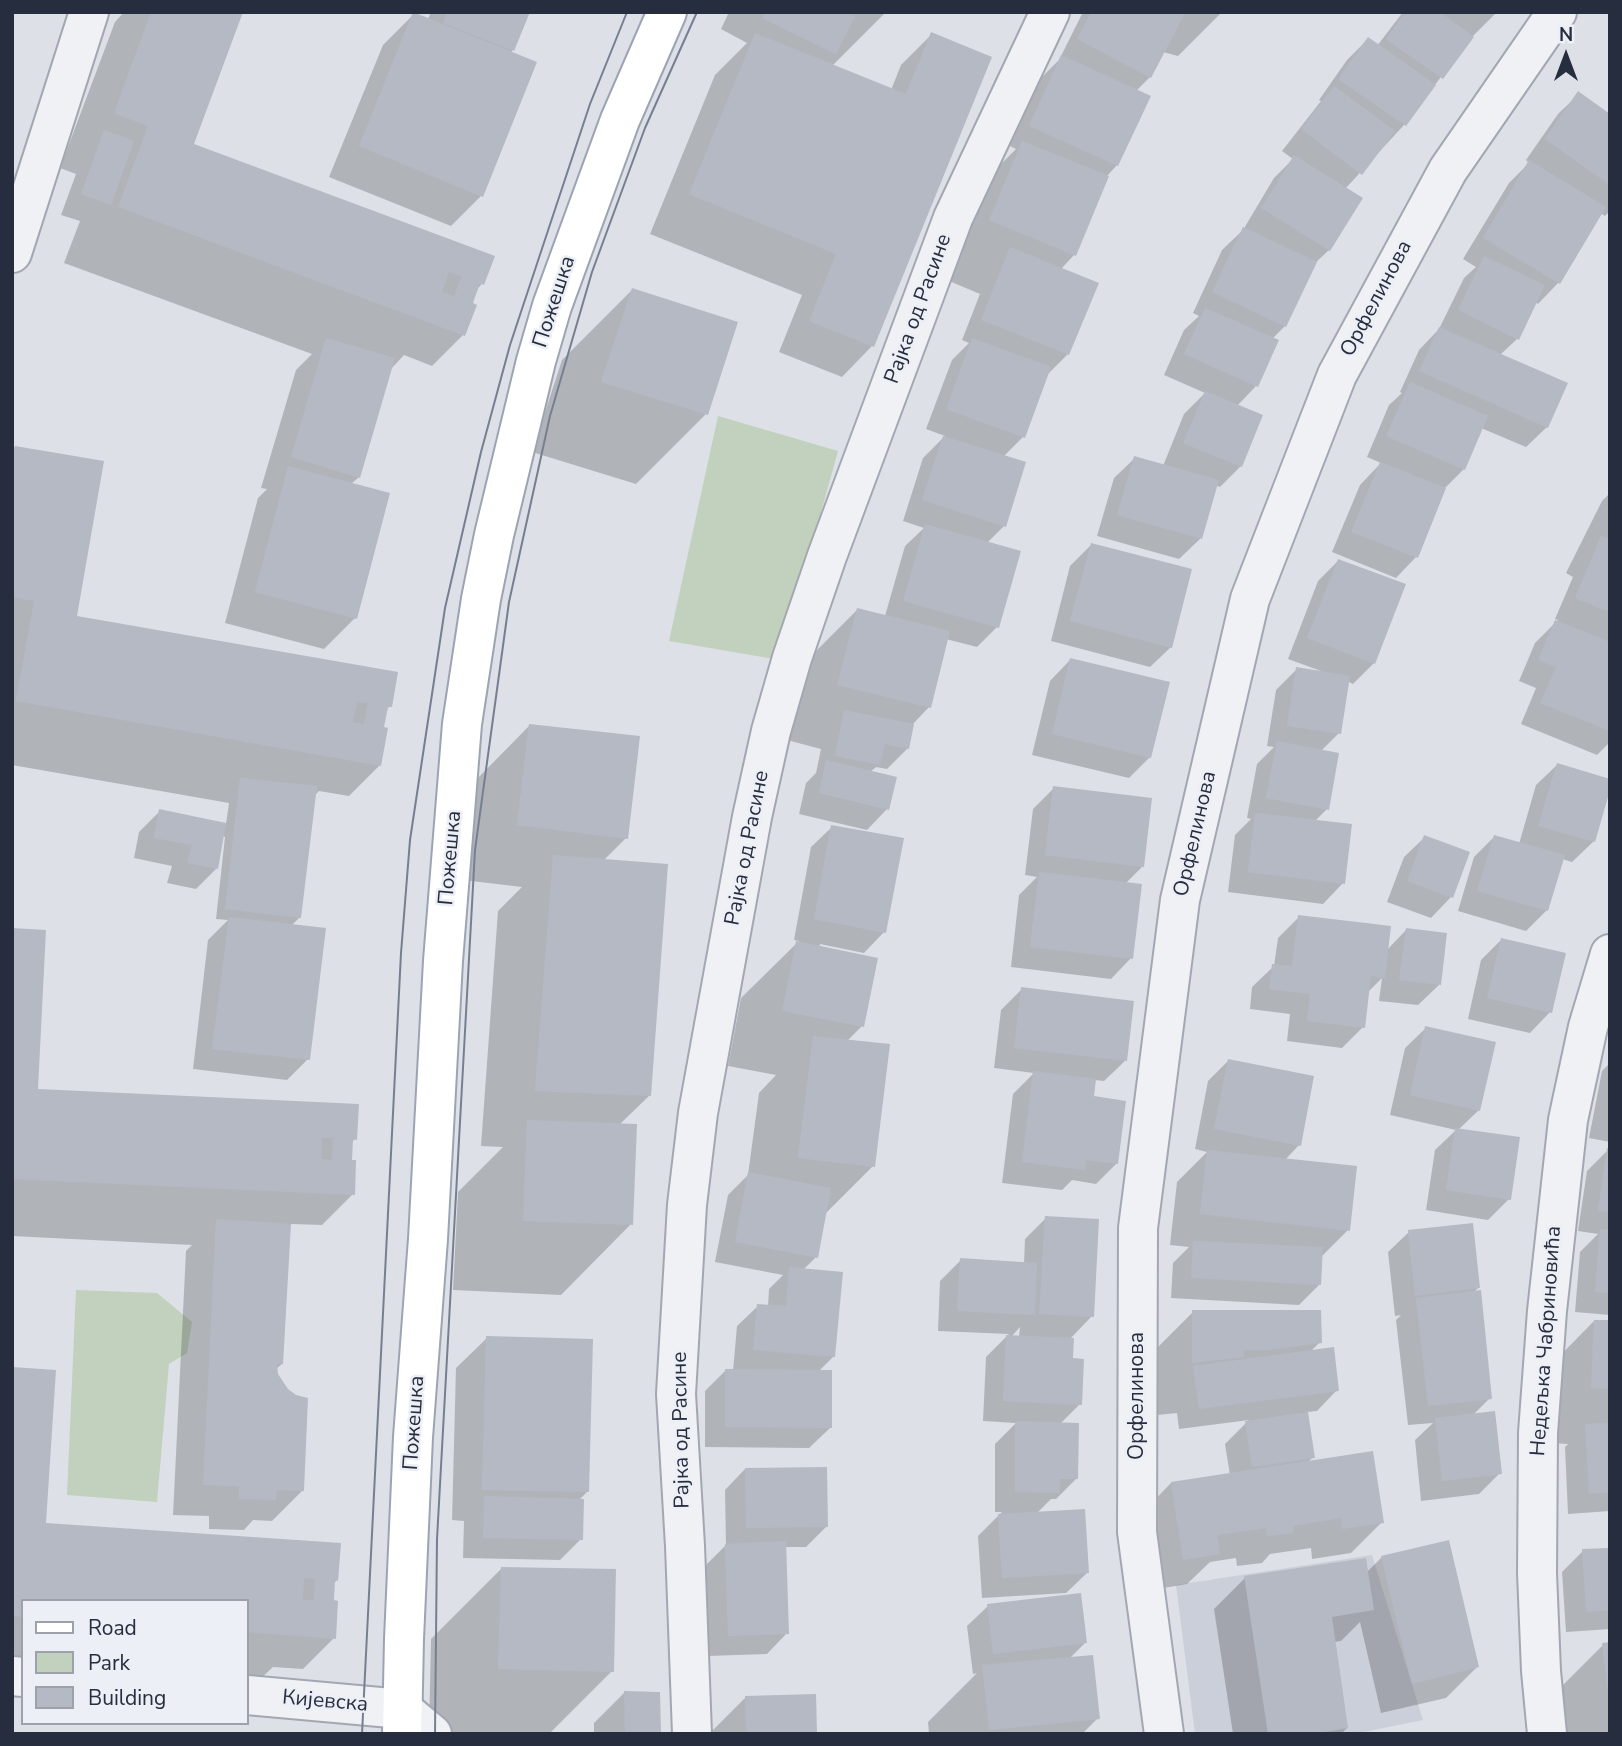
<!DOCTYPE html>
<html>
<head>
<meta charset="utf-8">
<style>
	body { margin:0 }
	#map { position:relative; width:1622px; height:1746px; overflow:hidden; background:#dde0e7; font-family:"Nunito Sans",sans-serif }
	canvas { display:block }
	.frame { position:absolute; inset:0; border:14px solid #262d3e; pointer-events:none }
	.legend { position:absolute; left:21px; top:1599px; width:228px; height:126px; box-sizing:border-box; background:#eceff5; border:2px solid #9da1ac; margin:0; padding:9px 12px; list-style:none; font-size:21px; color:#262d3e }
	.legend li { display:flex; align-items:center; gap:14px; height:35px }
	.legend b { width:35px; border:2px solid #9da1ac }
	.north { position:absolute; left:1531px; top:21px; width:70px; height:70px; -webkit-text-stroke:5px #eceff5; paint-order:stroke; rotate:0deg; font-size:19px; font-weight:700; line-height:28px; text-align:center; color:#262d3e }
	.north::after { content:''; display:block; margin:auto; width:24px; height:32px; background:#262d3e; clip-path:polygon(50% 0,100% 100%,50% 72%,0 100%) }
</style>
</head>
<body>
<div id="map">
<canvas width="1622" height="1746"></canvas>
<div class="frame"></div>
<ul class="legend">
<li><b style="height:9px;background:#fff"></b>Road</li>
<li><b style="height:19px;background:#c2d1be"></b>Park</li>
<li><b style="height:19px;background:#b4b9c4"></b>Building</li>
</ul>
<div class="north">N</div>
</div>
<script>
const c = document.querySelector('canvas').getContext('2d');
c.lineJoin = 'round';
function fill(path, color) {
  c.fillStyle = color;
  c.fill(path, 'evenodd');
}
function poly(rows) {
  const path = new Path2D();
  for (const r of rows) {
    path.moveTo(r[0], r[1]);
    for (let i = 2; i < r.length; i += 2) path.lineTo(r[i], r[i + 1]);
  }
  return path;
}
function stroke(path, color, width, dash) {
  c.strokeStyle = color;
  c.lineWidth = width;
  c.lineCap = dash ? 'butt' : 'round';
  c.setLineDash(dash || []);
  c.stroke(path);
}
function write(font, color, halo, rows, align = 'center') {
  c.font = font + ' "Nunito Sans",sans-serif';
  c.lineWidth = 5;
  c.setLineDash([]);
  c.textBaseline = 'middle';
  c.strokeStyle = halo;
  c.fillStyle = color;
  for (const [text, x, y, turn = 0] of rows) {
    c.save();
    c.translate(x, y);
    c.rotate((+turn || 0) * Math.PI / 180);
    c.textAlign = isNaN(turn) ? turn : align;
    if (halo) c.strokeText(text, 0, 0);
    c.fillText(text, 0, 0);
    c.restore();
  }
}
fill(poly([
	[1372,1555,1423,1720,1354,1734,1195,1734,1176,1585]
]), '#cbcfd9');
fill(poly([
	[718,416,838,451,780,660,669,641],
	[76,1290,157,1293,192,1322,187,1353,169,1364,157,1502,67,1495]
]), '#c2d1be');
fill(poly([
	[124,12,241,12,192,145,482,284,475,291,463,335,432,366,404,355,390,370,359,477,351,484,355,618,324,649,225,623,258,498,267,489,261,488,296,370,312,354,64,263,80,221,61,215,76,174,60,168,115,22],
	[431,12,528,12,511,53,481,196,451,226,329,177,383,45,414,14,428,19],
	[729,12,886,12,832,66,891,90,901,65,931,35,990,58,872,346,842,377,779,352,802,295,650,234,715,75,747,43,721,29],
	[1080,12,1222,12,1178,56,1163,52,1150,77,1136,91,1117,165,1106,177,1074,255,1061,269,1068,354,1047,375,1023,437,1003,457,1004,526,987,543,997,627,977,647,946,639,929,707,913,724,908,748,887,769,876,767,870,772,887,809,867,830,799,814,806,783,816,773,821,749,783,739,802,665,857,610,885,616,905,546,924,528,903,521,923,458,945,436,926,429,952,360,969,343,962,340,980,294,935,275,967,198,1016,149,1010,146,1041,78,1059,60,1082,14],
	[1403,12,1497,12,1471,38,1404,125,1345,189,1329,250,1313,265,1285,326,1272,339,1277,341,1256,386,1237,406,1241,466,1220,487,1215,485,1200,539,1179,559,1097,536,1114,478,1135,458,1163,466,1184,414,1205,393,1164,375,1184,330,1199,316,1193,313,1222,250,1243,230,1274,178,1293,159,1282,151,1321,101,1319,100,1347,60,1368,39,1377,46],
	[1579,94,1610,116,1610,211,1605,216,1600,213,1558,283,1538,304,1535,302,1517,339,1500,355,1547,427,1526,447,1481,428,1464,469,1444,489,1416,557,1396,578,1332,552,1360,485,1381,463,1367,457,1389,405,1402,393,1400,392,1419,350,1439,329,1464,278,1476,267,1463,259,1509,183,1529,163,1526,160,1558,114],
	[632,290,706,414,636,484,532,452,562,360],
	[15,447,75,617,390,706,385,711,380,765,349,796,319,791,314,796,300,917,291,926,308,1059,287,1080,193,1069,208,940,228,920,216,919,225,837,222,836,216,869,196,889,167,883,172,866,134,858,139,832,160,811,226,824,229,803,12,765,12,451],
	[1610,493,1610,742,1597,755,1521,724,1536,688,1519,681,1535,643,1558,620,1555,619,1573,577,1566,573,1602,501],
	[1091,545,1171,647,1150,667,1051,641,1070,566],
	[1338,561,1374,663,1353,684,1347,681,1339,733,1321,751,1327,809,1315,821,1343,883,1323,904,1228,892,1235,835,1251,819,1247,818,1257,764,1274,747,1267,746,1276,690,1297,669,1321,671,1288,659,1318,581],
	[1070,660,1150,757,1129,778,1032,755,1050,681],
	[530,725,626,838,604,860,650,1095,619,1125,631,1224,561,1295,453,1290,458,1192,503,1147,481,1146,498,911,522,887,463,880,475,781],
	[1557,765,1610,784,1593,842,1572,862,1562,859,1547,910,1526,931,1458,911,1474,857,1494,837,1519,844,1536,785],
	[1054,788,1142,867,1125,884,1131,958,1111,979,1011,967,1019,895,1037,877,1025,875,1033,809],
	[832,827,884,932,864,953,820,944,819,948,862,1026,847,1041,873,1166,824,1215,816,1257,803,1270,834,1356,818,1372,830,1428,809,1448,705,1447,705,1391,726,1370,733,1371,737,1326,758,1306,768,1306,769,1289,783,1275,715,1262,728,1195,748,1175,759,1093,776,1075,728,1066,741,998,799,941,794,940,811,847],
	[1425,837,1451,897,1431,918,1387,902,1404,857],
	[1299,917,1387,950,1406,930,1439,985,1418,1005,1379,1001,1382,978,1367,993,1363,1027,1342,1048,1287,1041,1290,1014,1250,1009,1252,987,1274,966,1278,938],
	[12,930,36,1091,355,1139,351,1143,353,1194,322,1225,292,1224,289,1226,282,1364,276,1369,303,1490,272,1521,253,1520,244,1530,209,1529,209,1516,173,1515,186,1251,192,1245,12,1236],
	[1501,940,1550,1012,1530,1033,1468,1019,1481,960],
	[1022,989,1125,1061,1104,1081,1094,1080,1092,1098,1117,1163,1096,1184,1072,1180,1062,1190,1002,1183,1013,1094,1034,1073,994,1068,1001,1010],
	[1426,1028,1479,1110,1458,1130,1509,1199,1488,1220,1426,1210,1435,1150,1456,1130,1390,1115,1405,1048],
	[1229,1060,1299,1145,1285,1160,1348,1230,1321,1257,1319,1285,1299,1305,1171,1298,1173,1263,1189,1247,1170,1245,1177,1182,1207,1152,1195,1149,1208,1081],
	[1610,1063,1610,1142,1589,1138,1602,1071],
	[1608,1150,1610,1150,1610,1315,1575,1312,1580,1252,1598,1234,1578,1231,1587,1171],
	[1046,1218,1092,1316,1069,1340,1080,1404,1060,1424,1077,1478,1056,1499,1051,1499,1037,1513,1087,1573,1066,1593,982,1598,978,1536,1002,1512,995,1512,995,1444,1016,1423,983,1421,986,1357,1009,1334,938,1331,940,1281,961,1260,1024,1264,1025,1239],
	[1020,1327,1019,1337,1011,1337],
	[1409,1232,1478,1288,1473,1293,1490,1398,1473,1415,1500,1473,1479,1494,1421,1501,1415,1440,1433,1423,1408,1425,1396,1320,1401,1315,1395,1316,1388,1252],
	[1193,1312,1320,1342,1310,1352,1337,1390,1317,1411,1307,1412,1313,1457,1307,1463,1382,1522,1351,1553,1312,1559,1311,1548,1270,1554,1262,1563,1237,1566,1236,1558,1210,1562,1187,1584,1152,1590,1141,1514,1171,1483,1230,1475,1225,1444,1249,1420,1179,1429,1177,1413,1138,1417,1138,1367],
	[1594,1321,1610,1322,1610,1511,1568,1514,1565,1447,1568,1444,1536,1442,1539,1377],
	[487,1338,587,1492,579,1500,581,1539,560,1560,463,1558,464,1521,452,1520,456,1368],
	[12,1369,44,1525,337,1580,333,1584,334,1638,303,1669,273,1667,247,1691,247,1601,23,1601,23,1676,12,1675],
	[745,1469,826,1527,806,1547,785,1547,787,1633,767,1654,708,1656,705,1566,726,1545,725,1490],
	[1610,1549,1610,1629,1566,1632,1562,1572,1583,1551],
	[1382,1557,1477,1667,1446,1698,1381,1713,1360,1622,1341,1641,1334,1642,1347,1728,1341,1734,1233,1734,1214,1609,1245,1578,1366,1573],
	[501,1569,612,1671,549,1734,429,1734,431,1639],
	[988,1606,1085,1643,1069,1659,1098,1718,1082,1734,929,1734,928,1722,977,1673,973,1674,967,1626],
	[1610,1644,1610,1734,1552,1734,1548,1700,1603,1645],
	[624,1693,659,1734,594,1734,594,1723],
	[745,1698,815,1734,709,1734]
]), '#0003');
fill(poly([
	[151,12,243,12,194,144,495,256,484,285,480,283,473,303,477,305,465,336,118,207,148,126,114,113],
	[449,272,462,276,454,296,442,292],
	[413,12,537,62,483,197,359,146],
	[447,12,530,12,514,51,443,23],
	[765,12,847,12,855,16,836,54,762,18],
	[1091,12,1178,12,1184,15,1151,78,1077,39],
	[1405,12,1440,12,1474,37,1443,79,1386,39],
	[931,32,992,57,874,347,809,321,836,254,689,194,755,33,906,94],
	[1368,37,1436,85,1406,126,1338,79],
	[1061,55,1151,96,1118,166,1029,126],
	[1334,86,1395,131,1362,175,1301,129],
	[1578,91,1610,114,1610,185,1545,139],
	[104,130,134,141,111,205,81,194],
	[1022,141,1109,176,1076,256,989,220],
	[1294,155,1363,198,1330,251,1261,208],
	[1529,160,1606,207,1560,284,1483,238],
	[1243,227,1317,262,1286,327,1212,292],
	[1010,247,1099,283,1069,355,981,320],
	[1484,256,1545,285,1519,340,1458,310],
	[632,288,738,322,708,415,601,382],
	[1205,308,1279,340,1258,387,1184,354],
	[1439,327,1568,383,1548,428,1419,371],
	[326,338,395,358,360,478,291,457],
	[972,338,1051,367,1025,438,946,409],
	[1410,382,1488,416,1465,470,1386,436],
	[1205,391,1263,415,1242,467,1183,443],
	[943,436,1026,462,1006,527,922,500],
	[15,446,104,461,77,616,398,672,392,707,388,707,384,727,388,728,381,766,16,701,34,601,12,597,12,460],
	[357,702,368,703,364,724,353,722],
	[1134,456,1219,480,1202,539,1117,515],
	[1380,462,1446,488,1418,558,1351,532],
	[288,466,390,493,357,619,255,592],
	[925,524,1021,551,999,628,903,601],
	[1601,536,1610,539,1610,612,1575,598],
	[1091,543,1192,569,1172,648,1070,621],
	[1338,559,1406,584,1375,664,1307,638],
	[857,608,950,631,931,708,837,685],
	[1555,620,1610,642,1610,731,1540,703,1556,667,1538,660],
	[1070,658,1170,682,1151,758,1052,734],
	[1296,667,1350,676,1341,734,1287,726],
	[844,710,914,724,909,749,885,744,880,765,835,756],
	[529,724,640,736,628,839,517,825],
	[1277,741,1339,753,1329,810,1266,798],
	[826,760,897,777,889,810,819,793],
	[1557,763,1610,779,1610,790,1595,842,1538,826],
	[240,778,317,786,301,918,225,909],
	[1053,786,1152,798,1144,867,1045,855],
	[159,809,226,823,218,869,187,863,192,845,154,838],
	[1255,813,1352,824,1345,884,1248,872],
	[831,825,904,838,886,933,814,919],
	[1424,835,1470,852,1453,898,1407,881],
	[1494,835,1565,855,1548,911,1477,891],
	[553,855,668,864,651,1096,535,1091],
	[1039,872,1142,884,1133,959,1030,947],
	[1298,915,1391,926,1385,978,1371,976,1365,1028,1307,1021,1310,994,1269,989,1272,964,1292,966],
	[229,917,326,928,310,1060,212,1049],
	[12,928,46,930,38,1089,359,1104,357,1140,353,1139,352,1160,356,1160,355,1195,12,1179],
	[322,1138,333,1138,332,1160,321,1159],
	[1406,928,1447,933,1441,985,1399,980],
	[1501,938,1566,953,1552,1013,1487,998],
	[796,941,878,958,864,1027,782,1011],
	[1021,987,1134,1001,1127,1061,1014,1048],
	[1425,1026,1496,1042,1480,1111,1410,1095],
	[813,1036,890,1044,875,1167,798,1158],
	[1228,1059,1314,1076,1301,1146,1214,1129],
	[1033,1071,1096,1079,1094,1096,1126,1101,1118,1164,1086,1160,1085,1170,1022,1162],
	[527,1120,637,1124,633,1225,523,1221],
	[1455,1128,1520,1137,1511,1200,1446,1190],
	[1607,1148,1610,1149,1610,1212,1598,1211],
	[1207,1150,1357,1166,1350,1231,1200,1214],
	[748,1172,831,1188,818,1258,735,1242],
	[1045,1216,1099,1219,1094,1317,1039,1314],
	[216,1219,291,1224,283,1364,277,1364,278,1374,288,1389,296,1395,308,1398,304,1491,277,1490,276,1500,239,1499,239,1486,203,1485],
	[1473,1223,1480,1288,1415,1296,1408,1230],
	[1600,1229,1610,1230,1610,1293,1595,1292],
	[1193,1241,1323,1247,1321,1285,1191,1278],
	[960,1258,1037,1263,1035,1315,957,1311],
	[789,1267,843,1272,835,1357,753,1350,757,1304,786,1306],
	[1481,1290,1492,1399,1428,1406,1416,1298],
	[1192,1310,1321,1310,1322,1343,1267,1350,1243,1350,1244,1357,1192,1363],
	[1594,1320,1610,1320,1610,1389,1591,1388],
	[1006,1335,1074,1338,1073,1358,1084,1359,1082,1405,1003,1401],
	[486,1336,593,1339,589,1492,482,1490],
	[1334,1347,1339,1391,1199,1409,1193,1366],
	[12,1367,56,1370,46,1523,341,1543,338,1581,335,1580,334,1600,338,1601,336,1639,247,1632,247,1601,23,1601,23,1617,12,1616],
	[304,1578,315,1579,314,1600,303,1600],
	[725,1369,832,1370,832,1428,725,1427],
	[1495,1411,1502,1474,1442,1481,1435,1418],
	[1308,1412,1315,1458,1252,1467,1245,1421],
	[1015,1421,1079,1423,1078,1479,1060,1479,1060,1493,1015,1492],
	[1610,1423,1610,1492,1589,1494,1585,1424],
	[1373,1451,1384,1523,1342,1529,1341,1518,1293,1526,1294,1533,1267,1536,1266,1528,1217,1535,1220,1554,1183,1560,1171,1482],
	[827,1467,828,1527,746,1528,745,1468],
	[484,1496,584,1499,583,1540,483,1538],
	[1085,1509,1089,1573,1002,1578,998,1514],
	[1449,1540,1479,1667,1412,1684,1381,1556],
	[786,1541,789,1634,728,1636,725,1544],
	[1610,1548,1610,1610,1586,1612,1582,1549],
	[1366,1558,1374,1610,1332,1617,1348,1728,1314,1734,1268,1734,1244,1576],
	[501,1567,616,1569,614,1672,498,1669],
	[1081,1593,1087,1643,993,1654,987,1604],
	[1610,1642,1610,1690,1608,1690,1602,1643],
	[1093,1655,1100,1719,989,1730,982,1665],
	[624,1691,660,1692,661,1734,625,1734],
	[816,1694,817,1734,746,1734,745,1696]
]), '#b4b9c4');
const minor = poly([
	[12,253,89,12],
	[12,1676,23,1677],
	[247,1695,402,1709,432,1734],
	[692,1734,685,1546,676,1394,687,1205,698,1113,752,817,771,731,792,658,827,556,953,218,1050,12],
	[1164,1734,1137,1532,1138,1228,1180,900,1250,599,1337,375,1448,170,1557,12],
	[1547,1734,1541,1671,1537,1573,1538,1433,1547,1311,1568,1120,1588,1027,1610,954]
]);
const major = poly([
	[402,1734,404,1639,413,1437,428,1239,443,961,462,724,481,599,494,535,536,361,552,306,620,120,667,12]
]);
stroke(minor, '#a2a7b1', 42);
stroke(major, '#9ca4b3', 42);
stroke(minor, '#eff1f5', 38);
stroke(major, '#fff', 38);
stroke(poly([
	[362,1734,401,953,410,840,445,608,481,452,510,345,590,104,627,12],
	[435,1734,437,1539,475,850,509,602,550,416,592,272,645,128,697,12]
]), '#767f91', 2);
write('21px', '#262d3e', '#eceff5', [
	["Орфелинова",1377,299,-62],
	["Пожешка",555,302,-72],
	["Рајка од Расине",919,309,-70],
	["Орфелинова",1196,834,-77],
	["Рајка од Расине",748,848,-79],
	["Пожешка",451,858,-85],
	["Недељка Чабриновића",1547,1341,-86],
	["Орфелинова",1138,1396,-90],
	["Пожешка",415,1423,-86],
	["Рајка од Расине",682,1430,-91],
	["Кијевска",325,1702,5]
]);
</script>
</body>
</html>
